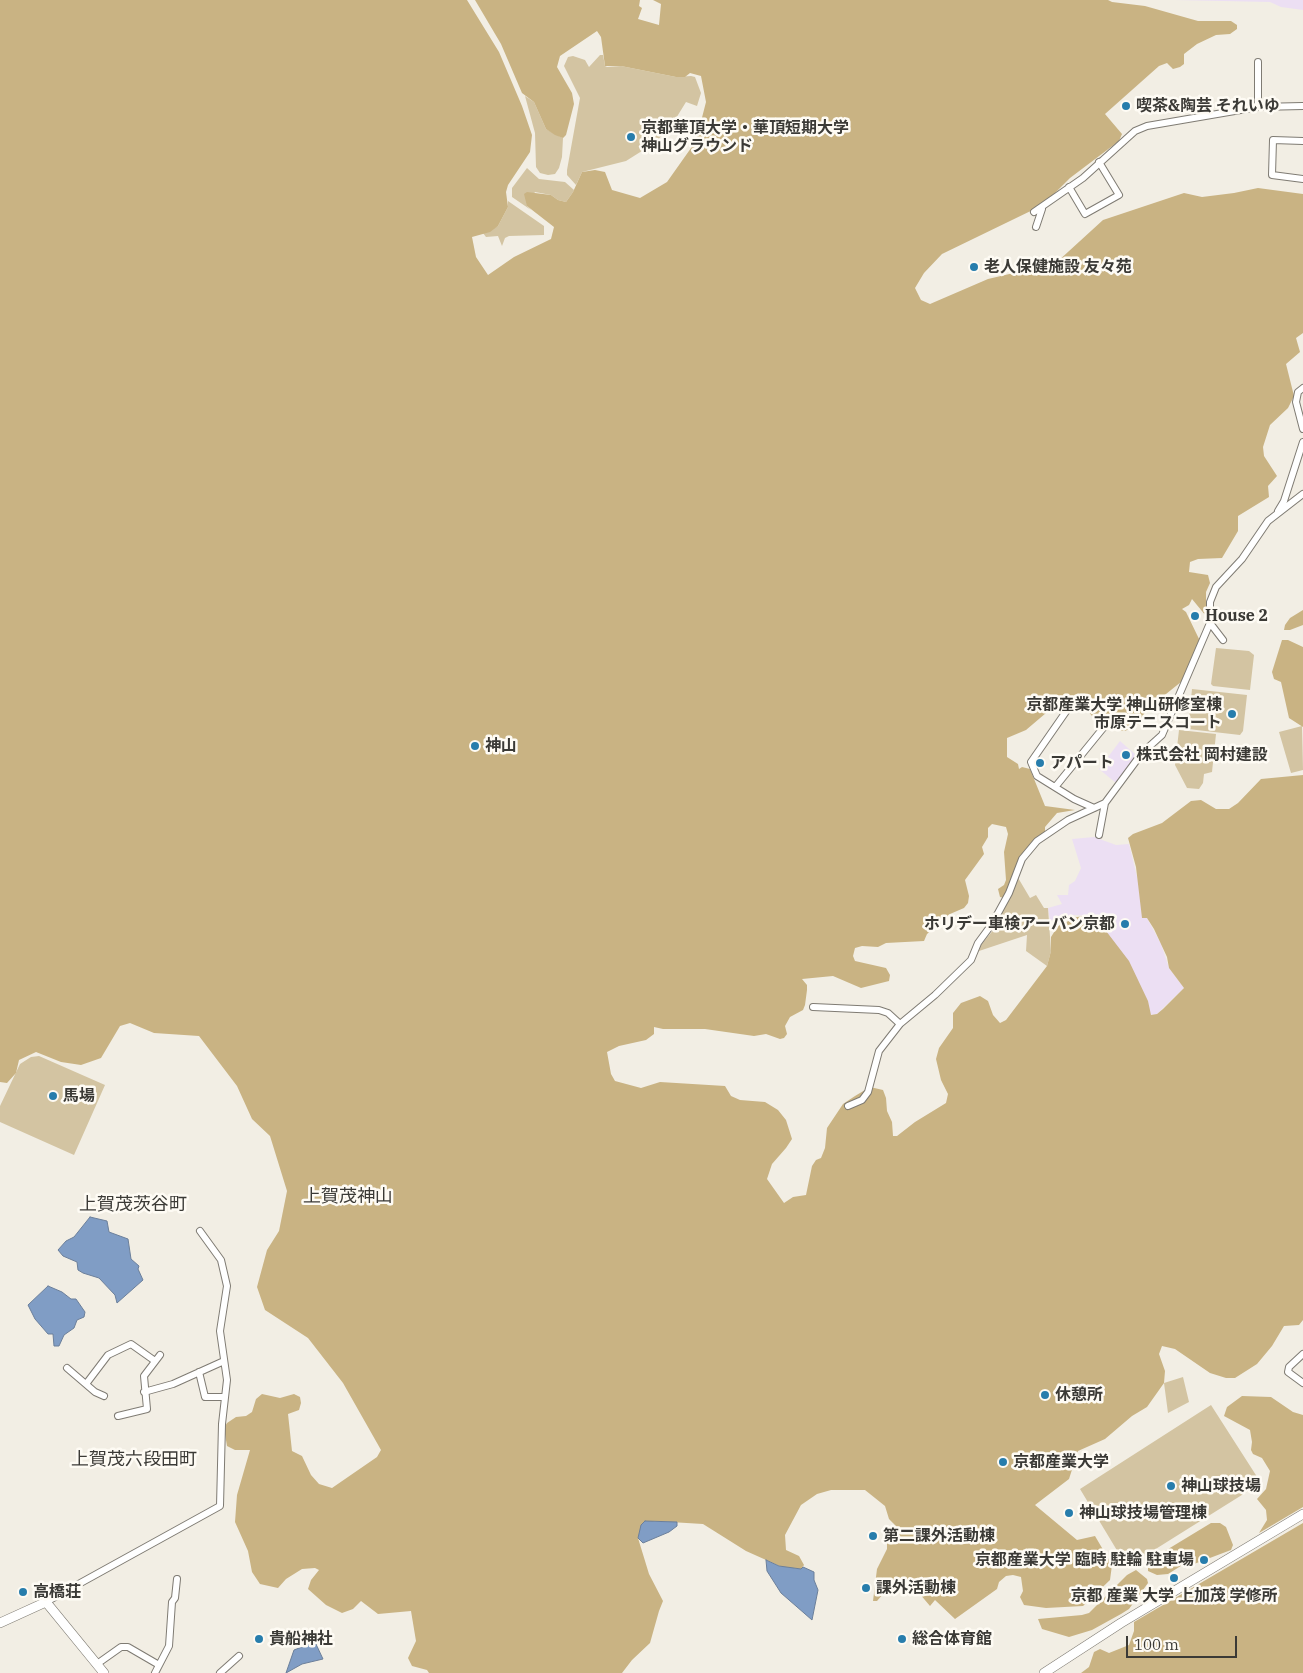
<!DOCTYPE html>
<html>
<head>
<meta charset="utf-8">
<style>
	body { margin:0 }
	#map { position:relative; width:1303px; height:1673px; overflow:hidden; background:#f2eee4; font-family:"IBM Plex Serif",serif }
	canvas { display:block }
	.scale { position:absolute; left:1126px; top:1636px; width:111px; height:22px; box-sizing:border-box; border:2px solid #3b3a36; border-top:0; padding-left:6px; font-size:15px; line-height:18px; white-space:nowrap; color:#3b3a36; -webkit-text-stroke:4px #fefbf4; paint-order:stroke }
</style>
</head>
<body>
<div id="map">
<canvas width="1303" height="1673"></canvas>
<div class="scale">100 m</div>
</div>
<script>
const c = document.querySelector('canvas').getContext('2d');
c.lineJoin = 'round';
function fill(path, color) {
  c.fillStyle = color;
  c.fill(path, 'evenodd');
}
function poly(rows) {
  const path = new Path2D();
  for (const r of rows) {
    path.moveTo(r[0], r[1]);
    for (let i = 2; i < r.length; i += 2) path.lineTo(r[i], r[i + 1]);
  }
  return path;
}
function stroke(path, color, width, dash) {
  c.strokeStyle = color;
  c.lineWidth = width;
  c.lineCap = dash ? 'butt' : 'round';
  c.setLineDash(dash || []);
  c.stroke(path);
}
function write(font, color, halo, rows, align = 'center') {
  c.font = font + ' "IBM Plex Serif","Noto Sans JP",serif';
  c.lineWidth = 5;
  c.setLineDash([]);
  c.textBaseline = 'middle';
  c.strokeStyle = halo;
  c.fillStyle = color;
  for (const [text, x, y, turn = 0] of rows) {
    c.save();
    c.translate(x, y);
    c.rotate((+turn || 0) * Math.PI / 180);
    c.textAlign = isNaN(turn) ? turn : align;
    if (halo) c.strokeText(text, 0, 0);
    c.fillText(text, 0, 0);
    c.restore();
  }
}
fill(poly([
	[1175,0,1303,0,1303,10,1281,7,1270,2],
	[1120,741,1136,755,1116,783,1099,769],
	[1094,837,1116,845,1129,844,1147,918,1161,944,1169,968,1184,988,1157,1014,1150,1015,1148,1001,1103,927,1088,916,1074,915,1050,921,1048,908,1062,904,1057,895,1068,895,1069,885,1075,881,1081,868,1072,839]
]), '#ecdff3');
fill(poly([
	[600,55,603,55,605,66,607,67,621,66,676,77,691,76,695,77,701,93,697,106,686,102,670,128,653,144,626,161,582,172,576,185,567,175,567,170,580,98,564,66,568,57,573,56,585,60,589,67],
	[525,96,534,102,546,129,563,138,562,157,559,168,555,174,548,175,540,173,536,167,535,133],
	[527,168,539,179,565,182,574,190,573,192,566,202,558,200,551,195,535,192,527,206,531,210,512,197,512,188],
	[508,201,544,226,544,235,509,236,505,238,502,246,498,236,486,237,483,233,498,226,508,207],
	[1216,648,1249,651,1254,655,1250,690,1213,686,1211,684],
	[1192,689,1247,695,1243,731,1240,735,1188,729],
	[1302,726,1303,770,1291,773,1279,732],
	[1179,730,1216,734,1212,772,1204,774,1203,783,1199,789,1187,788,1175,765],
	[1017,876,1030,898,1036,895,1044,908,1048,908,1051,951,1047,966,1026,951,1027,935,979,951,980,946,995,928],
	[39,1056,105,1085,74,1155,0,1122,0,1106,20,1064,31,1057],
	[1183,1377,1189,1402,1168,1413,1164,1383],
	[1211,1405,1261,1483,1127,1567,1080,1489]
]), '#d3c4a2');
fill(poly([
	[0,0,467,0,499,52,522,106,532,135,530,152,508,185,506,192,508,207,498,226,490,232,472,237,476,257,488,275,514,257,551,239,554,227,527,206,524,194,527,192,551,195,558,200,566,202,573,192,582,172,595,170,605,172,612,190,640,198,667,182,696,141,706,102,701,76,690,73,685,77,676,77,621,66,605,66,601,37,597,31,560,56,557,67,572,93,574,104,566,135,563,138,555,135,546,129,534,102,522,93,501,44,475,0,640,0,639,6,642,8,638,19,659,25,661,4,653,0,1108,0,1112,2,1145,6,1198,21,1231,21,1237,25,1237,29,1230,34,1216,35,1197,44,1184,54,1184,64,1180,67,1173,69,1167,63,1159,66,1105,114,1122,134,1119,141,1070,178,1043,205,942,254,924,273,915,288,921,300,930,304,988,279,1018,272,1040,270,1057,262,1103,220,1184,193,1202,197,1234,193,1258,188,1303,194,1303,333,1296,338,1300,352,1286,364,1294,396,1288,408,1270,425,1263,447,1264,456,1277,476,1268,486,1269,497,1238,516,1238,531,1222,558,1198,559,1190,562,1189,572,1208,575,1210,583,1206,592,1206,616,1192,599,1189,605,1182,609,1186,612,1200,641,1181,682,1156,702,1149,704,1139,724,1125,731,1116,730,1092,716,1077,697,1071,697,1046,713,1026,730,1007,738,1007,757,1018,764,1019,769,1022,767,1030,769,1045,806,1075,810,1057,813,1045,827,1045,832,1027,848,1004,898,1000,897,998,889,1004,885,1006,880,1004,852,1008,834,1006,827,992,824,988,828,988,837,982,847,984,854,965,880,969,896,968,903,964,908,950,914,927,934,924,941,886,943,878,947,862,946,855,948,853,956,855,961,886,968,890,975,889,981,861,988,833,976,802,979,807,985,807,990,805,1005,803,1010,790,1017,785,1026,787,1034,784,1038,780,1039,766,1034,754,1036,705,1029,663,1029,654,1027,654,1034,646,1040,619,1046,607,1052,611,1074,615,1081,641,1088,660,1082,725,1086,731,1096,740,1100,765,1102,778,1110,786,1120,792,1139,786,1148,772,1164,767,1179,784,1203,793,1197,806,1195,812,1166,816,1160,821,1158,825,1148,827,1128,843,1104,855,1096,870,1087,883,1090,886,1098,887,1111,892,1122,893,1136,897,1136,915,1122,946,1103,948,1094,941,1080,936,1059,939,1048,953,1028,953,1013,961,1003,980,996,988,1001,993,1015,1000,1023,1006,1020,1047,966,1051,951,1051,937,1058,926,1077,917,1088,916,1093,919,1103,927,1129,961,1148,1001,1151,1015,1157,1014,1163,1009,1184,988,1169,968,1167,957,1154,929,1147,918,1142,918,1136,867,1128,838,1133,834,1162,823,1191,801,1201,800,1216,809,1229,809,1238,803,1261,779,1303,775,1303,1320,1299,1325,1284,1326,1272,1346,1257,1364,1235,1378,1226,1378,1210,1373,1175,1349,1162,1346,1159,1354,1165,1371,1164,1383,1147,1407,1132,1416,1105,1439,1078,1451,1069,1479,1035,1505,1077,1540,1095,1536,1112,1565,1110,1580,1083,1606,1046,1608,1024,1605,1020,1597,1023,1591,1021,1577,1013,1575,1006,1576,999,1582,997,1589,955,1619,935,1600,930,1606,919,1593,908,1591,891,1591,883,1594,877,1601,873,1601,877,1569,887,1549,887,1533,895,1525,889,1519,885,1506,865,1490,831,1490,817,1494,801,1505,785,1535,786,1550,799,1556,804,1565,801,1569,784,1568,746,1551,703,1524,654,1521,638,1538,649,1574,663,1601,659,1611,650,1643,632,1660,622,1673,429,1673,427,1670,412,1666,408,1658,416,1641,411,1611,378,1614,361,1601,353,1609,342,1613,326,1605,308,1589,311,1580,319,1570,315,1568,302,1569,286,1579,278,1588,260,1584,252,1572,248,1551,235,1522,237,1495,250,1450,235,1450,227,1446,224,1428,227,1423,236,1417,246,1416,252,1412,256,1399,262,1394,280,1398,294,1394,300,1397,301,1403,299,1410,288,1414,292,1451,302,1456,311,1475,319,1484,332,1488,377,1457,381,1450,343,1383,308,1338,265,1310,257,1287,267,1250,279,1231,287,1191,270,1136,252,1119,237,1086,199,1036,154,1033,130,1023,120,1026,101,1058,81,1065,61,1062,36,1052,19,1060,16,1073,7,1083,0,1082],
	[1303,610,1303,625,1290,630,1284,630,1285,625,1290,618],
	[1282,640,1288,640,1303,647,1303,727,1289,718,1281,682,1274,679,1272,672],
	[1242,1396,1271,1397,1293,1412,1303,1415,1303,1507,1259,1533,1267,1520,1266,1510,1257,1499,1266,1489,1270,1471,1262,1458,1253,1454,1251,1450,1252,1442,1250,1430,1224,1416,1227,1407],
	[1211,1523,1220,1523,1226,1527,1233,1545,1231,1550,1194,1564,1184,1564,1168,1574,1157,1575,1148,1571,1148,1564,1150,1560],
	[1303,1523,1303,1673,1081,1673,1089,1667,1094,1652,1100,1649,1109,1653,1129,1645,1134,1631,1134,1622],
	[1136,1570,1147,1579,1148,1583,1129,1609,1121,1614,1092,1630,1069,1637,1042,1629,1038,1619,1082,1615,1089,1613,1127,1575]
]), '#c9b383');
const water = poly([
	[90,1217,107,1221,109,1232,128,1239,131,1259,139,1266,138,1269,143,1280,117,1303,115,1295,99,1278,83,1273,78,1270,77,1262,63,1256,58,1250,66,1241,74,1237,90,1217],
	[48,1286,62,1292,71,1299,76,1299,85,1312,84,1317,77,1320,74,1328,64,1335,59,1346,54,1346,53,1334,48,1334,35,1319,28,1305,48,1286],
	[645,1521,677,1522,677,1526,669,1532,643,1543,638,1538,641,1525,645,1521],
	[766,1560,779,1566,801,1569,803,1567,814,1572,814,1580,818,1590,812,1620,781,1593,767,1571,766,1560],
	[315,1642,323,1659,302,1664,286,1673,294,1650,315,1642]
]);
fill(water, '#809dc5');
stroke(water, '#6b7f9a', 1);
const street = poly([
	[1258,107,1258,62],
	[1303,141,1273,140,1272,175,1303,179],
	[1069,187,1085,214,1119,195,1099,162],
	[1034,212,1083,178,1135,131,1147,126,1258,107,1303,106],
	[1036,227,1042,209],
	[1303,388,1298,392,1296,402,1303,429],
	[1278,511,1284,501,1303,442],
	[1210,623,1223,640],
	[1072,703,1031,762,1037,776,1074,799,1094,808],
	[1056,786,1104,727],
	[1099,835,1105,803],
	[813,1007,879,1010,888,1013,900,1024,935,995,971,960,978,943,992,924,1009,893,1022,859,1037,841,1068,820,1105,803,1142,753,1162,735,1210,623,1210,602,1216,587,1242,559,1268,521,1303,494],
	[848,1106,862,1100,868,1092,879,1051,900,1024],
	[1303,1354,1289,1367,1288,1372,1303,1383],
	[67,1368,95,1392,104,1396],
	[199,1372,205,1397,225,1397],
	[86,1384,108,1355,131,1344,155,1361],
	[144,1392,173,1384,224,1361],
	[118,1416,147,1409,144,1376,160,1355],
	[46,1602,220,1506,222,1424,227,1380,220,1331,227,1286,221,1260,200,1231],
	[97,1664,121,1647,128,1647,159,1665],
	[155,1673,169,1646,172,1602,175,1598,177,1579],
	[220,1673,239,1656]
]);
const secondary = poly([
	[0,1623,46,1602,104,1673],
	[1044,1673,1121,1623,1303,1514]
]);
stroke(street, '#7f7b73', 8);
stroke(secondary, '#7f7b73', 10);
stroke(street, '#fff', 6);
stroke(secondary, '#fff', 9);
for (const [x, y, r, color] of [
	[1126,106,5,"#277dac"],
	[631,137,5,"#277dac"],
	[974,267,5,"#277dac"],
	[1195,616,5,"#277dac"],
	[1232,714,5,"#277dac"],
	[475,746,5,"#277dac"],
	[1126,755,5,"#277dac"],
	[1040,763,5,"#277dac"],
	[1125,924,5,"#277dac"],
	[53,1096,5,"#277dac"],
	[1045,1395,5,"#277dac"],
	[1003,1462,5,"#277dac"],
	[1171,1486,5,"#277dac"],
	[1069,1513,5,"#277dac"],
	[873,1536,5,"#277dac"],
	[1204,1560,5,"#277dac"],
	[1174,1578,5,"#277dac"],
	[866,1588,5,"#277dac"],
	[23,1592,5,"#277dac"],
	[259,1639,5,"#277dac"],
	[902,1639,5,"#277dac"]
]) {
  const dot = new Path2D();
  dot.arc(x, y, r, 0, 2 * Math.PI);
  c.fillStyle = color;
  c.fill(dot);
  stroke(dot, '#fefbf4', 2);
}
write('bold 16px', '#3b3a36', '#fefbf4', [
	["喫茶&陶芸 それいゆ",1136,106],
	["京都華頂大学・華頂短期大学",641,128],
	["神山グラウンド",641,146],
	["老人保健施設 友々苑",984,267],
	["House 2",1205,616],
	["京都産業大学 神山研修室棟",1222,705,"right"],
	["市原テニスコート",1222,723,"right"],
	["神山",485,746],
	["株式会社 岡村建設",1136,755],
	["アパート",1050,763],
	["ホリデー車検アーバン京都",1115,924,"right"],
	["馬場",63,1096],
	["休憩所",1055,1395],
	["京都産業大学",1013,1462],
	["神山球技場",1181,1486],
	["神山球技場管理棟",1079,1513],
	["第二課外活動棟",883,1536],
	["京都産業大学 臨時 駐輪 駐車場",1194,1560,"right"],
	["課外活動棟",876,1588],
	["高橋荘",33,1592],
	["京都 産業 大学 上加茂 学修所",1174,1596,"center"],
	["貴船神社",269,1639],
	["総合体育館",912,1639]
], 'left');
write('18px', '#3b3a36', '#fefbf4', [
	["上賀茂神山",348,1197],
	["上賀茂茨谷町",133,1205],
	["上賀茂六段田町",134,1460]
]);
</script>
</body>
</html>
